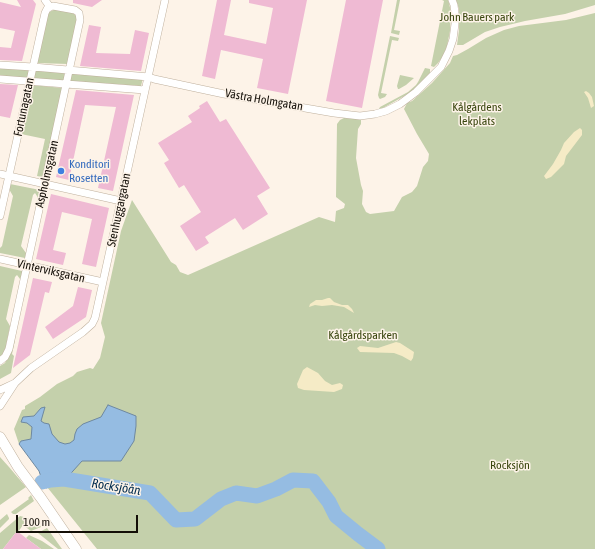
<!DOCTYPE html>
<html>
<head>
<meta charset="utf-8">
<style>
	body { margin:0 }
	#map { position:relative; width:595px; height:549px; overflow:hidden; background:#fdf3e8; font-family:"Asap Condensed",sans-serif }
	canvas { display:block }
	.scale { position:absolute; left:16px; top:515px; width:122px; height:18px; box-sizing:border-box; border:2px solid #130e07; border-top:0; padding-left:5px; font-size:12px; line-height:14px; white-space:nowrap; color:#130e07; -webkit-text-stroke:3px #fdf3e8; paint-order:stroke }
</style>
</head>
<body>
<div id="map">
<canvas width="595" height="549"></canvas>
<div class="scale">100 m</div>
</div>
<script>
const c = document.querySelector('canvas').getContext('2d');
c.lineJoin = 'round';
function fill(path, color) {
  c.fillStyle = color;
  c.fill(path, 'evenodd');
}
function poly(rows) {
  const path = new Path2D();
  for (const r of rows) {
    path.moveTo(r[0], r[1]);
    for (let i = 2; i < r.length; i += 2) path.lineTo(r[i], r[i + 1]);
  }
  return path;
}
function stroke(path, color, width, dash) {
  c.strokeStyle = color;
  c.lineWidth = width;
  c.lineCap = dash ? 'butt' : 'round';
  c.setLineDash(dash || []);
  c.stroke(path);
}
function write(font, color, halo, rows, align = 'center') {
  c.font = font + ' "Asap Condensed",sans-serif';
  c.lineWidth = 3;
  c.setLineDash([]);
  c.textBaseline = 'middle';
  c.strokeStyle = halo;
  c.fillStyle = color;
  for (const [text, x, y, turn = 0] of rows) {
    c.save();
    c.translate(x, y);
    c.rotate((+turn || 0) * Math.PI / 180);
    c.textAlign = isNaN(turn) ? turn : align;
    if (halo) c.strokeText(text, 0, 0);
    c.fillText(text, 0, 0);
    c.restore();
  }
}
fill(poly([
	[397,0,400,0,394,30,400,31,399,35,391,33],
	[442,0,448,0,449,3,451,12,450,31,447,46,443,56,438,63,434,67,431,66,444,1],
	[456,0,595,0,595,5,565,14,525,21,500,27,485,32,463,45,457,45,459,30,459,9],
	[56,9,73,13,78,18,68,64,36,63,47,15,49,12],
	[595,13,595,549,97,549,47,487,64,481,32,434,31,440,21,441,19,444,14,429,22,410,25,409,25,406,40,397,57,384,73,376,77,372,90,368,93,369,100,358,105,337,101,323,121,231,132,200,171,262,176,265,180,272,188,275,319,217,335,222,336,211,344,208,345,204,336,197,337,124,340,120,344,118,361,119,361,124,358,129,356,158,361,185,363,191,362,204,366,212,370,214,394,211,402,197,412,192,417,186,423,167,428,161,429,154,417,134,404,109,407,103,412,101,432,83,450,63,453,56,457,55,468,49,486,38,504,30,519,26,566,20],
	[390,36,399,38,398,41,392,40,381,93,387,94,385,97,380,99,379,98,378,95],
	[0,68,143,78,141,86,0,76],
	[425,68,430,69,430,73,419,86,406,95,383,108,379,109,380,107,408,92,416,85,418,82],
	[400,75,414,78,406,85,399,89,398,89,397,86],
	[31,85,63,88,44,175,42,177,37,176,45,139,21,134],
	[10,184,40,190,39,199,35,193,33,195,21,246,26,253,25,258,0,253,0,248,2,246,13,196,9,189],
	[0,266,22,271,22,274,20,279,17,275,15,277,6,319,10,326,5,351,0,358],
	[13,340,15,340,12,354,14,356,11,373,0,379,0,366,5,363,7,359],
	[0,457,9,467,26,487,0,505],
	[31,495,34,501,16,514,13,514,11,512,29,499,28,498],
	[7,514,9,518,9,519,0,528,0,520],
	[20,516,31,519,37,521,41,527,31,531,23,525,18,532,17,531,3,549,0,549,0,533],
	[47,528,62,549,58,549,38,533],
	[29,535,42,541,54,549,41,549,26,538]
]), '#c4d0ab');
fill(poly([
	[586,91,589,93,592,97,594,106,591,108,588,98,584,92],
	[580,128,582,130,582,135,566,156,564,164,551,177,546,179,544,176,553,164,561,150,564,143,574,132],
	[328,298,330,298,334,302,342,305,348,305,352,309,354,313,344,307,332,305,322,306,315,305,309,307,310,304,316,300,322,300],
	[396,342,400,343,414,352,413,358,411,361,402,356,394,353,360,352,357,348,360,346,378,348],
	[307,367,318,373,325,381,332,385,340,383,343,385,342,389,334,392,304,390,298,388,297,384,303,370]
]), '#f5ebc6');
const water = poly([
	[108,405,136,416,136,426,134,441,121,461,82,461,64,481,46,488,39,478,41,477,39,471,19,444,21,441,31,439,32,427,27,423,21,422,23,417,34,416,41,408,45,407,41,421,44,423,49,424,52,434,59,442,65,444,70,443,74,440,75,434,77,429,83,424,101,417,108,405]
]);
fill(water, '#95bce2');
stroke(water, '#6e88a0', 1);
stroke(poly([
	[42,482,51,480,64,479,150,493,176,520,195,519,221,499,236,493,257,496,276,489,293,480,313,481,329,502,336,516,358,534,378,549]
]), '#95bce2', 15);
fill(poly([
	[17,0,33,0,36,4,22,61,0,60,0,47,11,48,15,31,0,28,0,2,21,7],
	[73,0,102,0,92,7,73,3],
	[217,0,231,0,224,35,266,44,273,8,249,3,249,0,307,0,288,94,257,88,263,59,221,50,215,79,202,76],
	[346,0,383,0,362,108,326,101],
	[89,25,101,27,96,53,130,54,135,30,149,33,141,71,80,66],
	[0,84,18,85,10,118,0,116],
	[76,90,134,95,113,191,98,188,116,107,85,105,69,180,56,177],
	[207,101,220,122,226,119,270,188,257,196,268,214,243,230,235,218,205,237,209,243,196,251,180,226,201,212,184,185,179,188,164,163,169,160,158,143,192,122,188,116,200,108,199,106],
	[51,194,109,208,96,267,82,264,92,219,62,212,53,250,66,253,63,265,36,259],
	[33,278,52,282,49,293,45,292,30,355,13,368],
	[78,287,92,290,86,317,53,339,45,327,73,306],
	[17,531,26,538,41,549,3,549]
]), '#efbad3');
const minor = poly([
	[45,0,50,7],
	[0,65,33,67,149,77,154,79,224,94,334,113,360,116,375,114,386,111,400,104,416,92,441,67,449,51,453,39,455,24,455,13,454,5,452,0],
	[0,79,145,90],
	[0,174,121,201],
	[0,216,45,13,47,9,50,7],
	[0,259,103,282],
	[0,361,5,357,9,349,80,20,79,13,75,10,53,6,50,7],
	[0,390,15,383],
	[0,406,15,383,31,368,83,332,92,324,95,318,165,0]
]);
const secondary = poly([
	[0,437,18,467,41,498,76,549]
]);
stroke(minor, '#bfb09d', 8);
stroke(secondary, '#bfb09d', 11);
stroke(minor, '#fff', 7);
stroke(secondary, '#fff', 10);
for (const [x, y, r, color] of [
	[61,171,4,"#3f7fe0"]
]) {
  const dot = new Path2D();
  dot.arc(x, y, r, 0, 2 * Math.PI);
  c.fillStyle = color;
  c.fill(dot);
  stroke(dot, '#fdf3e8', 1.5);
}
write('12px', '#38450d', '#fdf3e8', [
	["John Bauers park",477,17],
	["Kålgårdens",477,107],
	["lekplats",477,121],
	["Kålgårdsparken",363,335],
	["Rocksjön",510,465]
]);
write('12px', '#130e07', '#fdf3e8', [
	["Västra Holmgatan",264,100,10],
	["Fortunagatan",24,107,-78],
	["Aspholmsgatan",47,174,-77],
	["Stenhuggargatan",119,210,-78],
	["Vinterviksgatan",51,271,13]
]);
write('12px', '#366cbe', '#fdf3e8', [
	["Konditori",69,164],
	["Rosetten",69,178]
], 'left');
write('italic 13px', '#002b4e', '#fdf3e8', [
	["Rocksjöån",116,487,9]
]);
</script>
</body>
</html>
